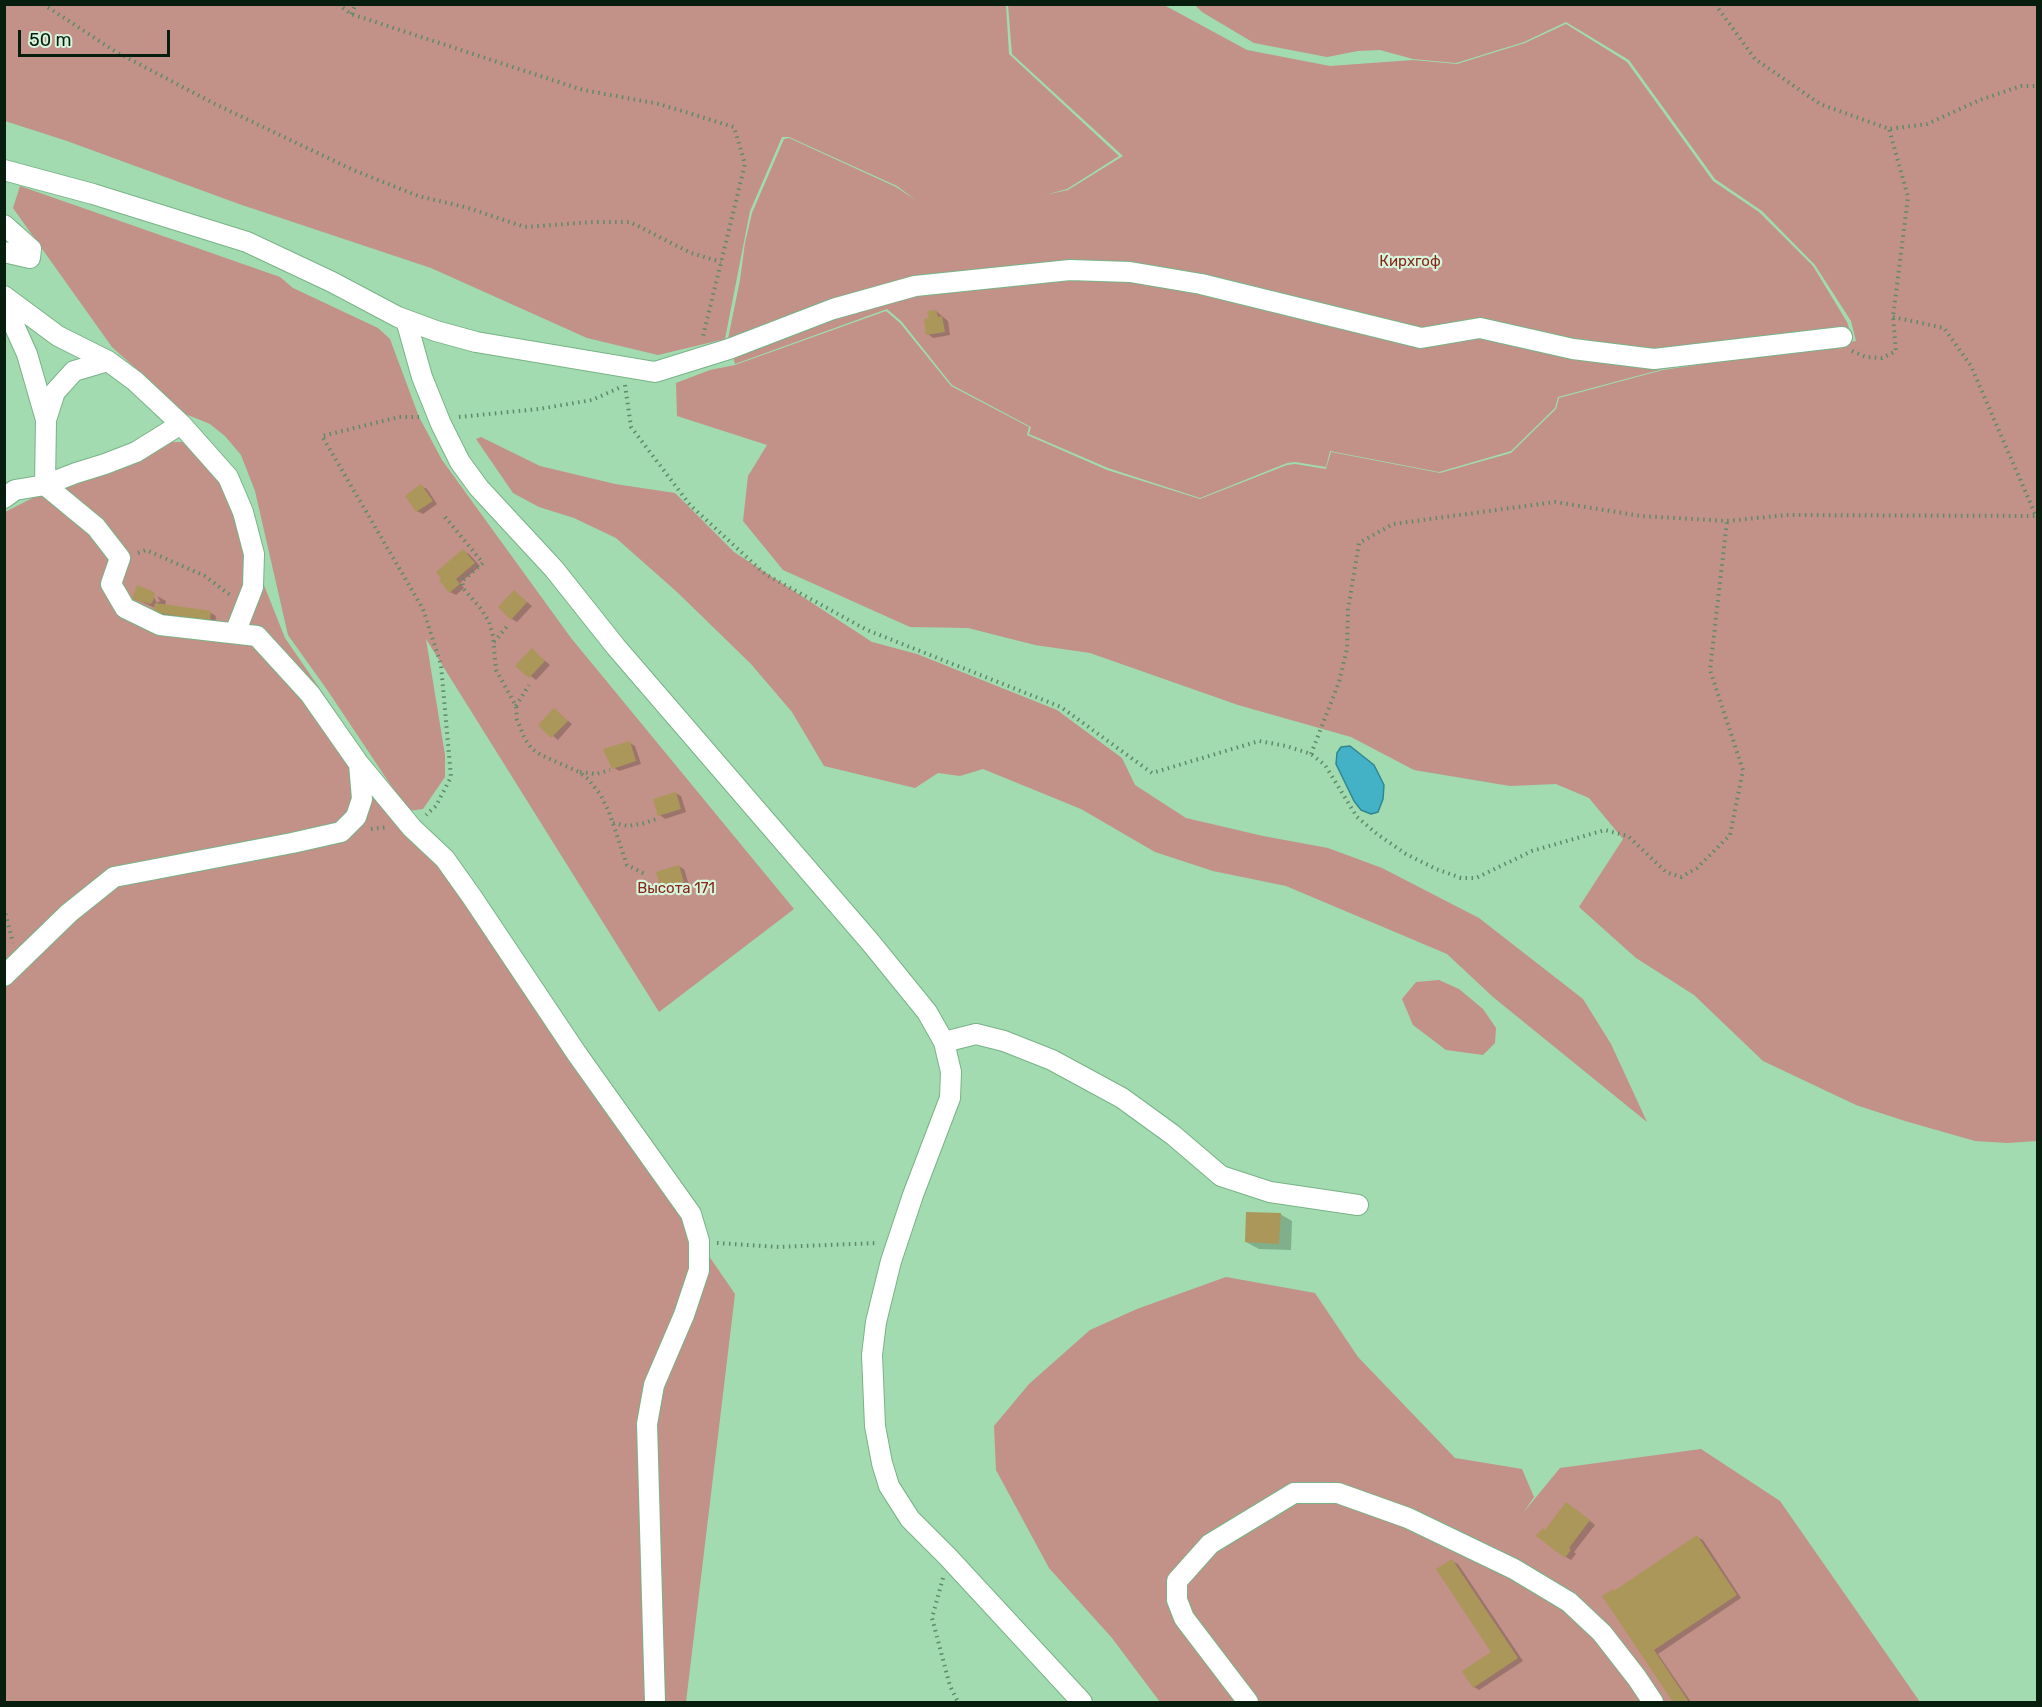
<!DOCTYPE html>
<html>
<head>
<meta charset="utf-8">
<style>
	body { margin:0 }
	#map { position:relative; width:2042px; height:1707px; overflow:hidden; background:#a1dbaf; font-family:Rubik,sans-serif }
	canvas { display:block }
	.frame { position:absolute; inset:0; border:6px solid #071e0f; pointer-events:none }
	.scale { position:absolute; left:18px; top:30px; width:152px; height:27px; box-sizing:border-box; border:3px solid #071e0f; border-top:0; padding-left:8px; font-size:18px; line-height:21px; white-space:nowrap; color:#071e0f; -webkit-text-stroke:4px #d7f4dd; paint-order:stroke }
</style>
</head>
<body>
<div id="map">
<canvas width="2042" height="1707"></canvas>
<div class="frame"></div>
<div class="scale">50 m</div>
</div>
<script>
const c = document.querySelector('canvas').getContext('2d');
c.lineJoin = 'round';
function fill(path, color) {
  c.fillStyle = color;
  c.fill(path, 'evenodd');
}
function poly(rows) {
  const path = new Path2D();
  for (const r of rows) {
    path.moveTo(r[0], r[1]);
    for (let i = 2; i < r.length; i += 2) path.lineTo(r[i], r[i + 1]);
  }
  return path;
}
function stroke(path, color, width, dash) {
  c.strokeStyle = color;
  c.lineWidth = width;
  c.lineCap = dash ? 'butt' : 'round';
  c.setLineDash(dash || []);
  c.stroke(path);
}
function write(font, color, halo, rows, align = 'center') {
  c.font = font + ' Rubik,sans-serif';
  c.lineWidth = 4.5;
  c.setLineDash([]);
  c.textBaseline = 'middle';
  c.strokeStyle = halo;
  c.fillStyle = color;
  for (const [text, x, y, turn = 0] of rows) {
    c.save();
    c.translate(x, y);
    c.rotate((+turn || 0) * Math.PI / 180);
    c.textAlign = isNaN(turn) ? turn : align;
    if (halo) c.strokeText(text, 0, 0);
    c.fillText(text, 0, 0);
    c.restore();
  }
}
fill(poly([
	[5,5,1006,5,1009,54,1119,156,1067,189,1045,195,1068,190,1123,156,1012,54,1008,5,1164,5,1247,50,1330,66,1413,60,1457,64,1525,43,1566,24,1627,62,1713,181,1759,212,1813,266,1847,322,1853,340,1663,369,1558,397,1555,408,1511,451,1439,472,1330,451,1326,467,1295,462,1287,463,1200,498,1108,468,1029,434,1031,427,952,385,902,322,887,309,735,364,728,339,740,280,745,243,752,213,784,139,789,138,896,187,917,201,897,186,789,137,782,137,750,211,725,339,658,355,587,338,431,268,239,204,67,141,5,121],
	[1195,5,2037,5,2037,1141,2007,1143,1975,1141,1905,1121,1856,1105,1763,1061,1694,995,1636,958,1579,907,1623,839,1589,798,1556,784,1510,786,1414,770,1351,737,1238,705,1090,653,1035,645,968,628,910,627,783,570,743,521,748,476,767,445,677,416,676,383,710,370,735,365,886,311,900,323,951,386,1029,427,1027,435,1107,470,1200,499,1287,465,1295,464,1326,469,1331,452,1440,473,1511,453,1556,409,1559,398,1663,370,1856,341,1851,321,1815,265,1762,211,1715,179,1629,60,1566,22,1524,42,1456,63,1413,59,1380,50,1358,51,1327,57,1254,43,1202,12],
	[20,186,280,277,293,288,378,328,390,339,419,417,442,460,571,638,794,909,659,1012,426,639,445,755,445,777,423,809,408,811,328,691,288,635,255,491,241,455,225,436,210,424,178,411,152,383,112,347,13,208],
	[481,437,540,466,615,484,675,493,734,552,872,642,917,654,1057,710,1122,758,1135,785,1186,818,1263,836,1328,848,1382,868,1479,918,1583,999,1611,1044,1647,1122,1493,997,1447,954,1286,886,1213,871,1155,852,1081,809,983,769,960,776,938,773,915,788,824,766,792,712,751,664,677,592,616,538,574,518,539,507,513,493,476,439],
	[143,442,182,442,215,462,285,638,735,1294,686,1702,5,1702,5,512],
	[1439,980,1459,989,1483,1009,1496,1028,1495,1043,1483,1055,1446,1050,1413,1025,1402,999,1416,982],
	[1226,1277,1315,1293,1358,1357,1455,1458,1522,1469,1534,1497,1523,1513,1560,1468,1701,1449,1780,1501,1920,1702,1160,1702,1112,1638,1049,1568,996,1470,994,1426,1029,1384,1090,1330,1137,1309]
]), '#c29187');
const water = poly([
	[1350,746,1374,765,1384,785,1383,799,1378,812,1371,814,1361,810,1354,801,1336,764,1337,753,1341,747,1350,746]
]);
fill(water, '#43b2c6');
stroke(water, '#31868f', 1.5);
fill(poly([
	[936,311,948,321,950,335,933,338,928,334,930,319],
	[421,486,427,489,437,504,423,514,417,511],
	[463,551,469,554,480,566,460,583,464,588,456,595,450,592],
	[514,592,532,606,517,622,512,619],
	[152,593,157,603,160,601,157,596,166,601,165,606,211,613,216,616,215,623,160,615,155,611,155,608,134,598],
	[532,650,550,665,536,680,518,666],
	[554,710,572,724,558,740,540,725],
	[630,743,635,746,641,764,619,771,613,767],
	[675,793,681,796,686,812,665,819,660,815],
	[678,866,684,869,689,885,668,892,662,888],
	[1280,1214,1292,1221,1291,1250,1259,1249,1246,1242],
	[1572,1507,1595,1525,1574,1552,1576,1554,1571,1560,1566,1557,1546,1531],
	[1697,1537,1703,1540,1741,1598,1658,1654,1691,1702,1675,1702,1604,1597,1615,1592],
	[1452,1561,1458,1564,1523,1661,1479,1690,1474,1687,1493,1652]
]), '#0003');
fill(poly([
	[936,310,938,317,942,316,945,332,926,335,924,319,929,318,927,311],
	[421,484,433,501,416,512,405,496],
	[463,549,475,563,456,579,460,584,449,593,439,580,441,578,436,572],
	[137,585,154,592,155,595,152,603,150,604,132,599],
	[514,590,527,602,511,620,498,607],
	[155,603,211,611,210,621,153,612],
	[532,648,545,661,529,678,515,666],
	[554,708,568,721,551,738,538,725],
	[630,741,636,761,612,769,603,749],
	[676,792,681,809,658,816,653,799],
	[679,865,684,882,661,889,656,872],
	[1246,1212,1281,1213,1279,1244,1245,1242],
	[1566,1502,1590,1520,1569,1548,1571,1550,1565,1558,1536,1536,1543,1528,1545,1530],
	[1697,1535,1737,1595,1654,1650,1689,1702,1673,1702,1602,1596,1613,1589,1614,1591],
	[1452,1559,1518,1658,1473,1688,1462,1671,1491,1652,1436,1569]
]), '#ab9759');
const minor = poly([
	[4,170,93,194,247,242,332,282,398,317,436,331,476,342,655,372,729,349,833,309,915,286,1070,270,1130,272,1201,284,1421,338,1480,328,1573,349,1654,359,1842,337],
	[4,225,31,249,30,258,4,252],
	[4,296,58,336,108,361],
	[4,303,27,354,46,420,45,485,76,473,105,464,136,452,181,424,135,381,108,361,74,371,55,392,46,420],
	[406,320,422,377,441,424,460,462,479,488,554,569,616,647,871,943,927,1012,944,1042,951,1072,950,1098,913,1195,891,1261,876,1322,872,1355,875,1426,882,1463,889,1486,910,1519,948,1557,1082,1702],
	[181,424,228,477,243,512,254,554,253,587,235,633],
	[4,498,15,490,45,485,96,527,120,558,111,584,125,608,160,625,257,636,310,694,359,764,362,799,356,817,341,832,292,843,114,877,69,913,4,976],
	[359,764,412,828,445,859,472,897,577,1054,691,1214,699,1241,699,1270,684,1315,654,1385,647,1424,655,1702],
	[944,1042,976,1034,1004,1041,1052,1060,1122,1098,1173,1135,1221,1176,1270,1192,1358,1205],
	[1248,1702,1184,1618,1177,1600,1177,1581,1210,1544,1294,1493,1338,1493,1408,1518,1514,1569,1569,1602,1602,1633,1637,1678,1653,1702]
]);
stroke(minor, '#7ab288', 22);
stroke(poly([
	[43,4,116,52,215,104,351,169,418,196,465,207,525,227,593,222,630,222,691,253,721,262],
	[338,4,351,14,583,90,659,104,734,127,745,164,703,336],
	[1715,4,1755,59,1820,104,1889,129,1927,124,1980,100,2021,86,2038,86],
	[351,14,356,4],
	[1893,317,1944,328,1971,366,2036,516],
	[1852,351,1866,357,1882,358,1896,351,1893,317,1908,197,1889,129],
	[625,385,631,427,690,505,765,574,867,630,1061,707,1152,773,1259,741,1286,746,1311,754,1325,765,1357,817,1377,834,1406,854,1436,869,1461,878,1476,878,1532,851,1605,830,1628,836,1666,872,1681,877,1697,868,1730,835,1743,770,1710,670,1727,521],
	[419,417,399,417,322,436,423,609,441,665,451,777,436,806,426,815],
	[459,417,539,409,592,400,621,387],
	[445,517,483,563,462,581,463,588,482,610,489,622,493,636,496,670,516,706,517,720,525,739,532,749,541,755,579,772,588,779,600,794,609,812,627,865,647,875],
	[138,553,146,550,205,576,230,595],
	[494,642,509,624],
	[516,706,529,685],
	[1311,754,1339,682,1347,649,1348,610,1359,543,1393,524,1555,502,1641,516,1727,521,1787,515,2038,516],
	[580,772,596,774,610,770],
	[613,823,628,826,645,823,656,819],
	[371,829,388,827],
	[4,908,13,943],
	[717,1243,779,1247,877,1243],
	[943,1578,932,1618,950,1686,958,1702]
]), '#5f8a6a', 4, [1.5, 4.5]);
stroke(minor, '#fff', 20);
write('15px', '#862617', '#d7f4dd', [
	["Кирхгоф",1410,262],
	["Высота 171",676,889]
]);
</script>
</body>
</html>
